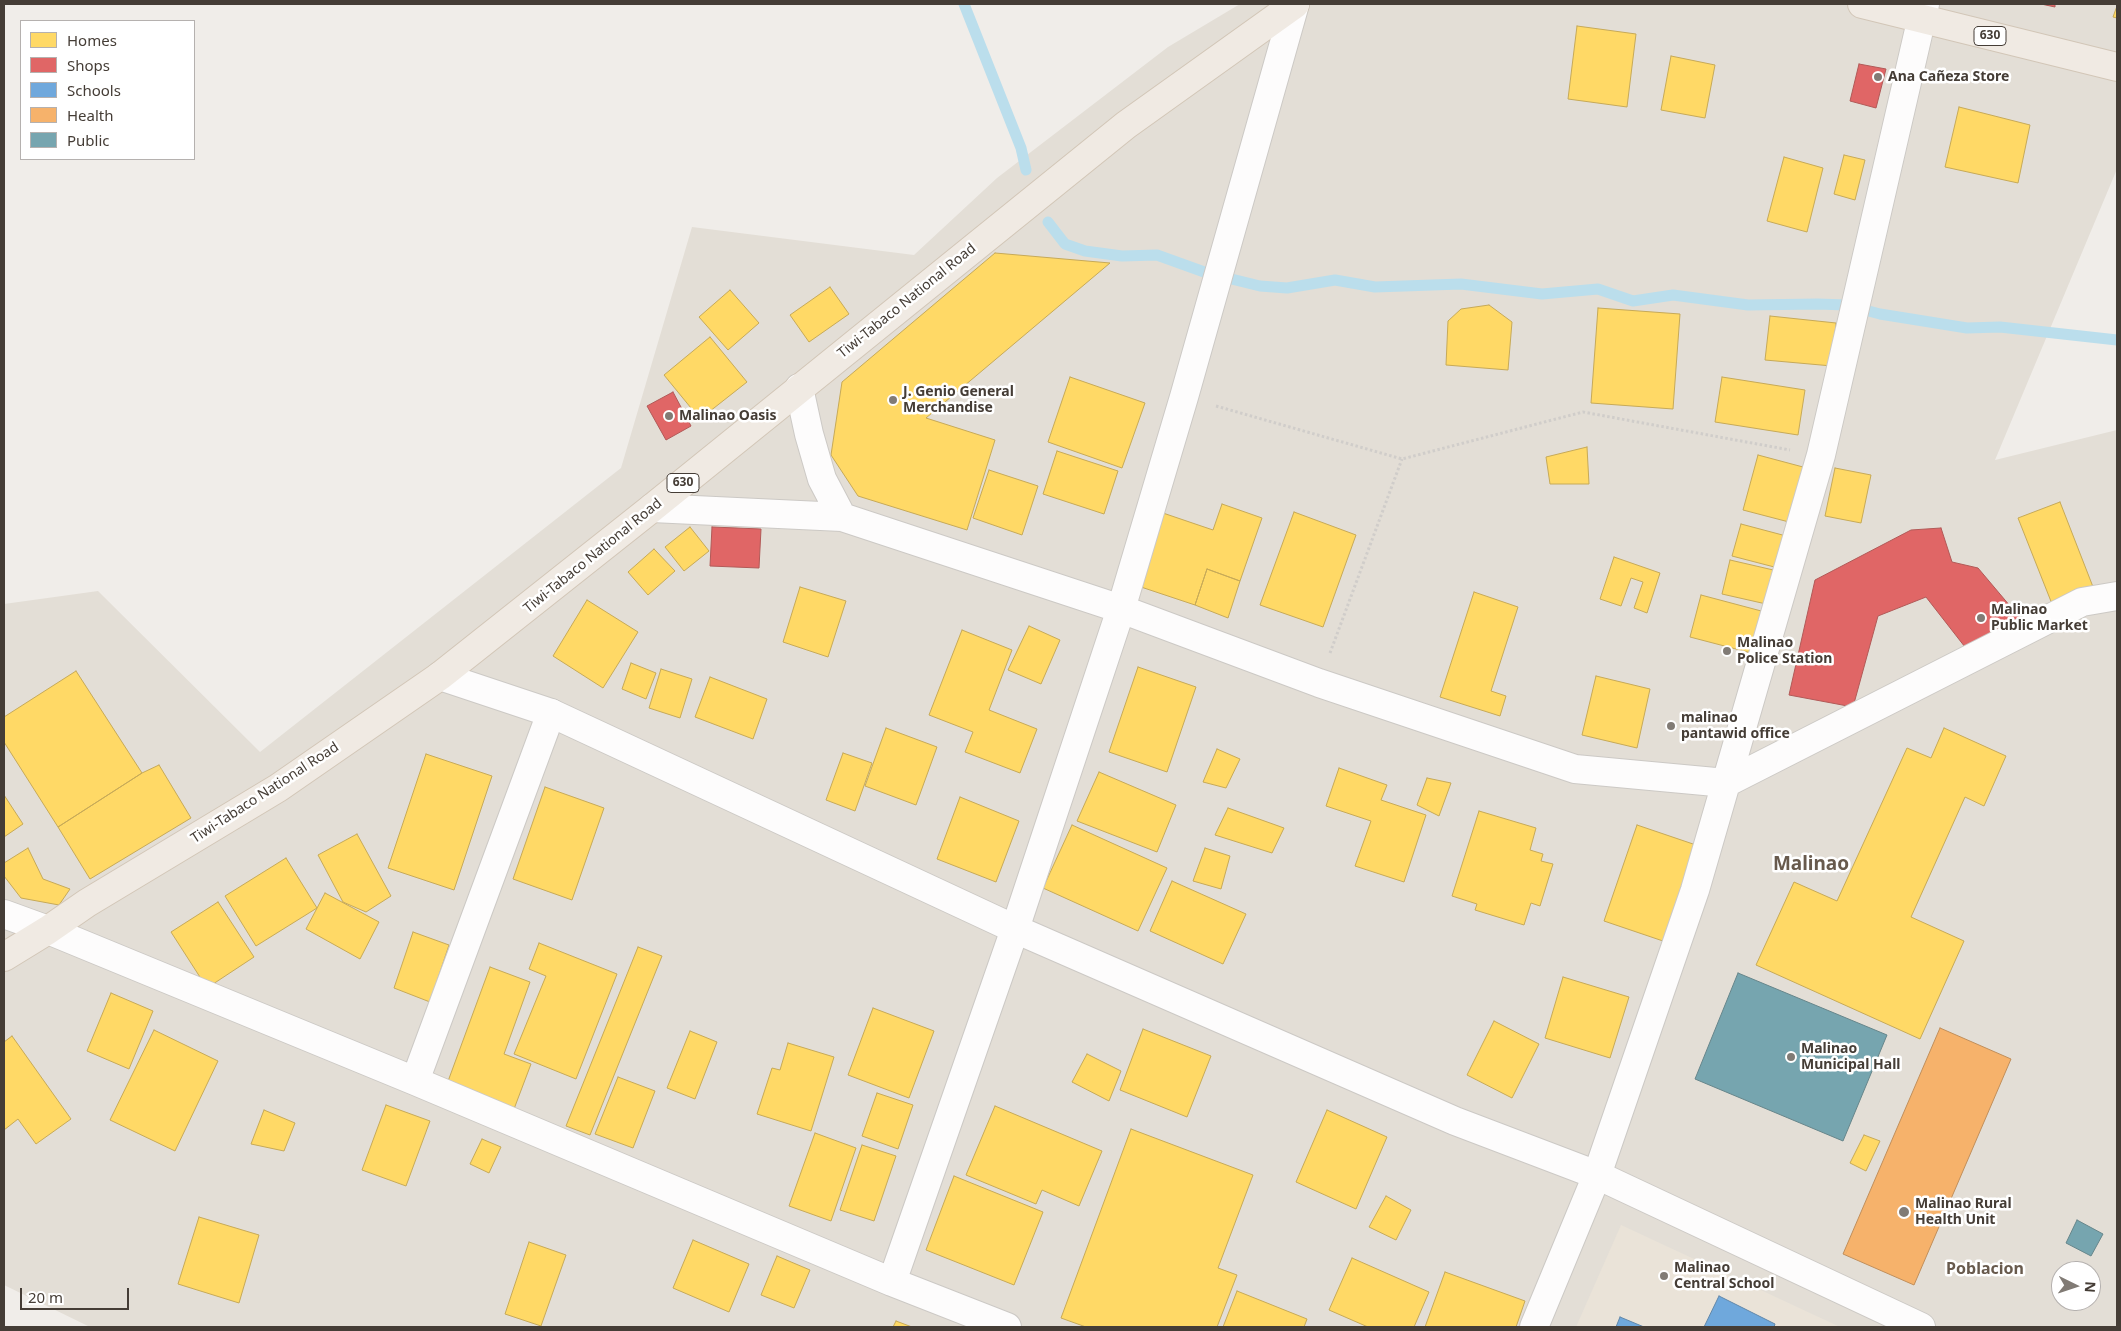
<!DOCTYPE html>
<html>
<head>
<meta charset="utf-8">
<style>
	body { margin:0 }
	#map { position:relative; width:2121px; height:1331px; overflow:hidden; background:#f0ede9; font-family:"Noto Sans",sans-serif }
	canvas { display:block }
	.frame { position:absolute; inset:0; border:5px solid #453d36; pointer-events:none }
	.legend { position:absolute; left:20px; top:20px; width:175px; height:140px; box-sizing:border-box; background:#fff; border:1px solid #b5b1af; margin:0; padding:6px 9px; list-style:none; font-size:15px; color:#453d36 }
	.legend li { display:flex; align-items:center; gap:10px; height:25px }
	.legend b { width:25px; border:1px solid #b5b1af }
	.north { position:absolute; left:2051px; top:1261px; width:50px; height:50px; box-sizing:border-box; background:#fff; border:1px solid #b5b1af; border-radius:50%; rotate:94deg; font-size:14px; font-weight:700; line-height:20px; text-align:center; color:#453d36 }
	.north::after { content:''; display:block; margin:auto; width:18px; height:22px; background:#817b75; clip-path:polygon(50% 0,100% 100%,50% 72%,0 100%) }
	.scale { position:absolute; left:20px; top:1288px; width:109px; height:22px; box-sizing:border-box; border:2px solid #453d36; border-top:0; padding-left:6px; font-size:15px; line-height:18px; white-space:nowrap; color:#453d36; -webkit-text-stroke:4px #fff; paint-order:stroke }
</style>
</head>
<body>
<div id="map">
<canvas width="2121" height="1331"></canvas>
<div class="frame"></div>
<ul class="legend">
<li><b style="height:14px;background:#ffd966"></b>Homes</li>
<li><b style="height:14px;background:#e06666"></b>Shops</li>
<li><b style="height:14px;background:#6fa8dc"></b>Schools</li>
<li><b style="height:14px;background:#f6b26b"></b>Health</li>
<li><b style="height:14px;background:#76a5af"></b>Public</li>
</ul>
<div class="north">N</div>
<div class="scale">20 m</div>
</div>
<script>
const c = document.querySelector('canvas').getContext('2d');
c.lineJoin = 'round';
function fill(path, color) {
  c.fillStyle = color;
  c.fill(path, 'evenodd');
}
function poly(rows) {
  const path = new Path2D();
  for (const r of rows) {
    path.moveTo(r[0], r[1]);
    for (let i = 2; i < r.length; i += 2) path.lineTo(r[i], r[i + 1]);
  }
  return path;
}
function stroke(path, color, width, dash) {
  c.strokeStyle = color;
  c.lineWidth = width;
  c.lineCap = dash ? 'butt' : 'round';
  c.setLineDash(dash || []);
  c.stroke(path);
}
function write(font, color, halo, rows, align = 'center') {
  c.font = font + ' "Noto Sans",sans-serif';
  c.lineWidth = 5;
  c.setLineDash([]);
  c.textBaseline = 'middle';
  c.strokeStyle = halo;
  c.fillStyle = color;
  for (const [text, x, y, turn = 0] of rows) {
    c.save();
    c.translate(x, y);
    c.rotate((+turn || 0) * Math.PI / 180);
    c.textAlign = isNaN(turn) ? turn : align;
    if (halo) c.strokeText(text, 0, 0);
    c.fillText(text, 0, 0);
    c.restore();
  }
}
fill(poly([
	[1240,4,2117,4,2117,169,1995,460,2117,430,2117,1327,90,1327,4,1285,4,604,98,591,260,752,621,468,692,227,914,255,997,178,1168,47],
	[2061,1271,2091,1271,2091,1301,2061,1301]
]), '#e3ded6');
fill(poly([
	[1621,1225,1840,1327,1576,1327]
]), '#eae3d8');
const homes = poly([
	[2117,6,2117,18,2113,17,2117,6],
	[1577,26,1636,34,1627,107,1568,99,1577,26],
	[1671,56,1715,65,1705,118,1661,110,1671,56],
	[1959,107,2030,125,2018,183,1945,167,1959,107],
	[1844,155,1865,160,1855,200,1834,194,1844,155],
	[1784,157,1823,168,1807,232,1767,221,1784,157],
	[995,253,1110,263,926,418,995,440,967,530,858,496,831,455,842,382,995,253],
	[830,287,849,314,809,342,790,315,830,287],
	[730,290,759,323,728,350,699,317,730,290],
	[1489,305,1512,322,1508,370,1446,365,1448,321,1461,309,1489,305],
	[1598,308,1680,314,1673,409,1591,403,1598,308],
	[1770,316,1836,323,1832,366,1765,360,1770,316],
	[710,337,747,382,700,419,664,375,710,337],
	[1070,377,1145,403,1122,468,1048,442,1070,377],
	[1722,377,1805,390,1798,435,1715,422,1722,377],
	[1587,447,1589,484,1550,484,1546,457,1587,447],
	[1057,451,1118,471,1104,514,1043,494,1057,451],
	[1758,455,1803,467,1789,522,1743,510,1758,455],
	[1835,468,1871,475,1861,523,1825,516,1835,468],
	[989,470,1038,486,1022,535,973,518,989,470],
	[2060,502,2095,592,2054,609,2018,518,2060,502],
	[1222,504,1262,518,1240,581,1207,569,1195,605,1135,585,1160,512,1213,530,1222,504],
	[1294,512,1356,535,1323,627,1260,605,1294,512],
	[1741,524,1790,537,1782,569,1732,556,1741,524],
	[690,527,709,551,684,571,665,547,690,527],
	[654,549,675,571,648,595,628,572,654,549],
	[1614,557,1660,573,1647,613,1634,608,1643,582,1631,578,1621,606,1600,599,1614,557],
	[1730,560,1782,572,1775,606,1722,594,1730,560],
	[1207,569,1240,581,1228,618,1195,605,1207,569],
	[800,587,846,601,828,657,783,642,800,587],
	[1474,592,1518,607,1491,691,1506,696,1500,716,1440,697,1474,592],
	[1701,595,1765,612,1755,654,1690,637,1701,595],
	[587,600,638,632,603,688,553,656,587,600],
	[1029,626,1060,640,1041,684,1008,670,1029,626],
	[962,630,1012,650,989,710,1037,729,1020,773,965,752,973,732,929,715,962,630],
	[631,663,656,673,646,699,622,689,631,663],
	[1138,667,1196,687,1167,772,1109,752,1138,667],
	[661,669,692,679,680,718,649,708,661,669],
	[76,671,142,773,58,827,4,742,4,717,76,671],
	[1596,676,1650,689,1637,748,1582,735,1596,676],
	[710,677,767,699,753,739,695,717,710,677],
	[886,728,937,747,916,805,865,786,886,728],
	[1944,728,2006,756,1984,806,1965,797,1911,917,1964,941,1920,1039,1756,965,1794,882,1837,901,1907,748,1931,758,1944,728],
	[1217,749,1240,759,1226,788,1203,782,1217,749],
	[843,753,872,763,855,811,826,800,843,753],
	[426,754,492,776,454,890,388,868,426,754],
	[159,765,191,818,90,879,58,827,142,773,159,765],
	[1339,768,1387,785,1381,800,1426,815,1404,882,1355,866,1371,821,1326,806,1339,768],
	[1099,772,1176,805,1157,852,1077,821,1099,772],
	[1427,778,1451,783,1439,816,1417,805,1427,778],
	[545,787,604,808,572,900,513,879,545,787],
	[4,795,23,824,4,837,4,795],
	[960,797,1019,821,996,882,937,859,960,797],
	[1228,808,1284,828,1272,853,1215,835,1228,808],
	[1479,811,1536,828,1530,850,1543,854,1541,861,1553,864,1540,906,1531,903,1524,925,1475,910,1477,904,1452,896,1479,811],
	[1072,825,1167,868,1138,931,1043,888,1072,825],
	[1637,825,1696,845,1663,941,1604,921,1637,825],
	[357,834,391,896,366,912,343,902,318,855,357,834],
	[28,848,43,879,70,889,59,905,21,898,4,876,4,863,28,848],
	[1205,848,1230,856,1221,889,1193,881,1205,848],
	[286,858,317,908,256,946,225,896,286,858],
	[1172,881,1246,914,1223,964,1150,931,1172,881],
	[325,893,379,922,360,959,306,929,325,893],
	[218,902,254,957,207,988,171,932,218,902],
	[413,932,449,945,430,1002,394,988,413,932],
	[539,943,617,974,576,1079,514,1054,546,976,529,969,539,943],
	[638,947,662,956,590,1135,566,1126,638,947],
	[490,967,530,982,504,1054,531,1064,514,1109,447,1084,490,967],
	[1563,977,1629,997,1610,1058,1545,1038,1563,977],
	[111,993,153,1011,129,1069,87,1051,111,993],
	[873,1008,934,1031,909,1098,848,1075,873,1008],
	[1494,1021,1539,1044,1512,1098,1467,1075,1494,1021],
	[1143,1029,1211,1056,1187,1117,1120,1090,1143,1029],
	[154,1030,218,1061,175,1151,110,1120,154,1030],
	[690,1031,717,1042,695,1099,667,1088,690,1031],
	[12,1036,71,1119,36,1144,18,1119,4,1130,4,1042,12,1036],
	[788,1043,834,1057,811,1131,757,1114,772,1068,780,1070,788,1043],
	[1087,1054,1121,1071,1109,1101,1072,1082,1087,1054],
	[618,1077,655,1091,633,1148,595,1134,618,1077],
	[877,1093,913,1105,898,1149,862,1136,877,1093],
	[386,1105,430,1121,406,1186,362,1170,386,1105],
	[995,1106,1102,1151,1079,1206,1042,1190,1036,1204,966,1175,995,1106],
	[264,1110,295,1123,284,1151,251,1144,264,1110],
	[1327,1110,1387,1137,1356,1209,1296,1182,1327,1110],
	[1131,1129,1253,1175,1218,1268,1237,1275,1217,1327,1086,1327,1061,1318,1131,1129],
	[815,1133,856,1148,831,1221,789,1206,815,1133],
	[1864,1135,1880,1141,1866,1171,1850,1163,1864,1135],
	[482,1139,501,1147,489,1173,470,1164,482,1139],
	[862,1145,896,1156,874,1221,840,1210,862,1145],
	[954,1176,1043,1212,1014,1285,926,1250,954,1176],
	[1386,1196,1411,1210,1396,1240,1369,1227,1386,1196],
	[199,1217,259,1235,239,1303,178,1284,199,1217],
	[693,1240,749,1264,729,1312,673,1288,693,1240],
	[529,1242,566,1255,541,1326,505,1314,529,1242],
	[777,1256,810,1270,794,1308,761,1295,777,1256],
	[1352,1258,1429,1292,1414,1327,1368,1327,1329,1310,1352,1258],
	[1445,1272,1525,1301,1516,1327,1425,1327,1445,1272],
	[1237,1291,1307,1319,1304,1327,1223,1327,1237,1291],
	[896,1321,912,1327,893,1327,896,1321]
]);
fill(homes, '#ffd966');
stroke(homes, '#c7aa58', 1);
const shops = poly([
	[2041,4,2055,4,2055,7,2041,4],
	[1859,64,1886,69,1876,108,1850,101,1859,64],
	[673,392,691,426,666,440,647,406,673,392],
	[712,527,761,529,759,568,710,566,712,527],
	[1941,528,1952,562,1978,568,2021,619,1972,656,1926,597,1878,616,1853,707,1789,695,1815,580,1911,530,1941,528]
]);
fill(shops, '#e06666');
stroke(shops, '#b25a58', 1);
const schools = poly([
	[1719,1296,1775,1324,1774,1327,1704,1327,1719,1296],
	[1620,1317,1644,1327,1616,1327,1620,1317]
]);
fill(schools, '#6fa8dc');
stroke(schools, '#6288aa', 1);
const health = poly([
	[1940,1028,2011,1059,1914,1285,1843,1254,1940,1028]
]);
fill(health, '#f6b26b');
stroke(health, '#c18f5b', 1);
const public = poly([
	[1738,973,1887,1035,1843,1141,1695,1079,1738,973],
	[2077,1220,2103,1234,2091,1256,2066,1243,2077,1220]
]);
fill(public, '#76a5af');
stroke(public, '#67868b', 1);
stroke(poly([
	[964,4,1021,148,1026,170],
	[1048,222,1065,244,1085,251,1122,256,1157,255,1207,273,1260,286,1287,288,1335,280,1375,287,1461,284,1542,294,1598,289,1633,301,1673,295,1748,305,1818,304,1846,305,1880,314,1967,328,2000,327,2117,340]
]), '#bbdeec', 11);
const minor = poly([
	[799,388,809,434,822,479,842,517],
	[652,508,842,517,1121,609,1319,683,1575,769,1726,783,2082,602,2117,596],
	[48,930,415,1081,892,1282,1007,1327],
	[415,1081,551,713],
	[892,1282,1015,929,1121,609,1184,397,1295,4],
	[1534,1327,1597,1175,1695,890,1821,455,1925,4]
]);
const tertiary = poly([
	[440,676,551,713,1015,929,1455,1121,1597,1175,1921,1327],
	[4,914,48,930]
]);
const primary = poly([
	[1862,4,2117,67],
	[4,957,48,930,87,903,278,788,440,676,652,508,1126,125,1295,4]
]);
stroke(minor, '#ccc9c5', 30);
stroke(tertiary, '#ccc9c5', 30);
stroke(primary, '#d2c6b7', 30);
stroke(poly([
	[1216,406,1402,459,1583,412,1790,450],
	[1330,653,1402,459]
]), '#d0cdca', 3, [2.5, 2.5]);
stroke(minor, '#fdfcfc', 28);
stroke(tertiary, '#fdfcfc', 28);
stroke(primary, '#f0eae3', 28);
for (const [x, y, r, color] of [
	[1878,77,5,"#817b75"],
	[893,400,5,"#817b75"],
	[669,416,5,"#817b75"],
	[1981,618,5,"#817b75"],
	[1727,651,5,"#817b75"],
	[1671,726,5,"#817b75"],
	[1791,1057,5,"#817b75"],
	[1904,1212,6,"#817b75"],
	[1664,1276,5,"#817b75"]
]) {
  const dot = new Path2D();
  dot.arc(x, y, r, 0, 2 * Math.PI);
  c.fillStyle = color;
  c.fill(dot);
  stroke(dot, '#fff', 2);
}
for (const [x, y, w] of [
	[1990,36,32],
	[683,483,32]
]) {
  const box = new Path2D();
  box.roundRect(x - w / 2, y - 9.5, w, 19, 4);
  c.fillStyle = '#fff';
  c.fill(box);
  stroke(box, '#453d36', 1);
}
write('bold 12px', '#453d36', null, [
	["630",1990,36],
	["630",683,483]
]);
write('bold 14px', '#453d36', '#fff', [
	["Ana Cañeza Store",1888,77],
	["J. Genio General",903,392],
	["Merchandise",903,408],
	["Malinao Oasis",679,416],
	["Malinao",1991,610],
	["Public Market",1991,626],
	["Malinao",1737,643],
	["Police Station",1737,659],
	["malinao",1681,718],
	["pantawid office",1681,734],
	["Malinao",1801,1049],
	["Municipal Hall",1801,1065],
	["Malinao Rural",1915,1204],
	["Health Unit",1915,1220],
	["Malinao",1674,1268],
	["Central School",1674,1284]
], 'left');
write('14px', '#453d36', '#fff', [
	["Tiwi-Tabaco National Road",907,301,-39],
	["Tiwi-Tabaco National Road",593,556,-39],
	["Tiwi-Tabaco National Road",265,793,-33]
]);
write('bold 16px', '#685a4d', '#fff', [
	["Poblacion",1985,1269]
]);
write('bold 19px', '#685a4d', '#fff', [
	["Malinao",1811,865]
]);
</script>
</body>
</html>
